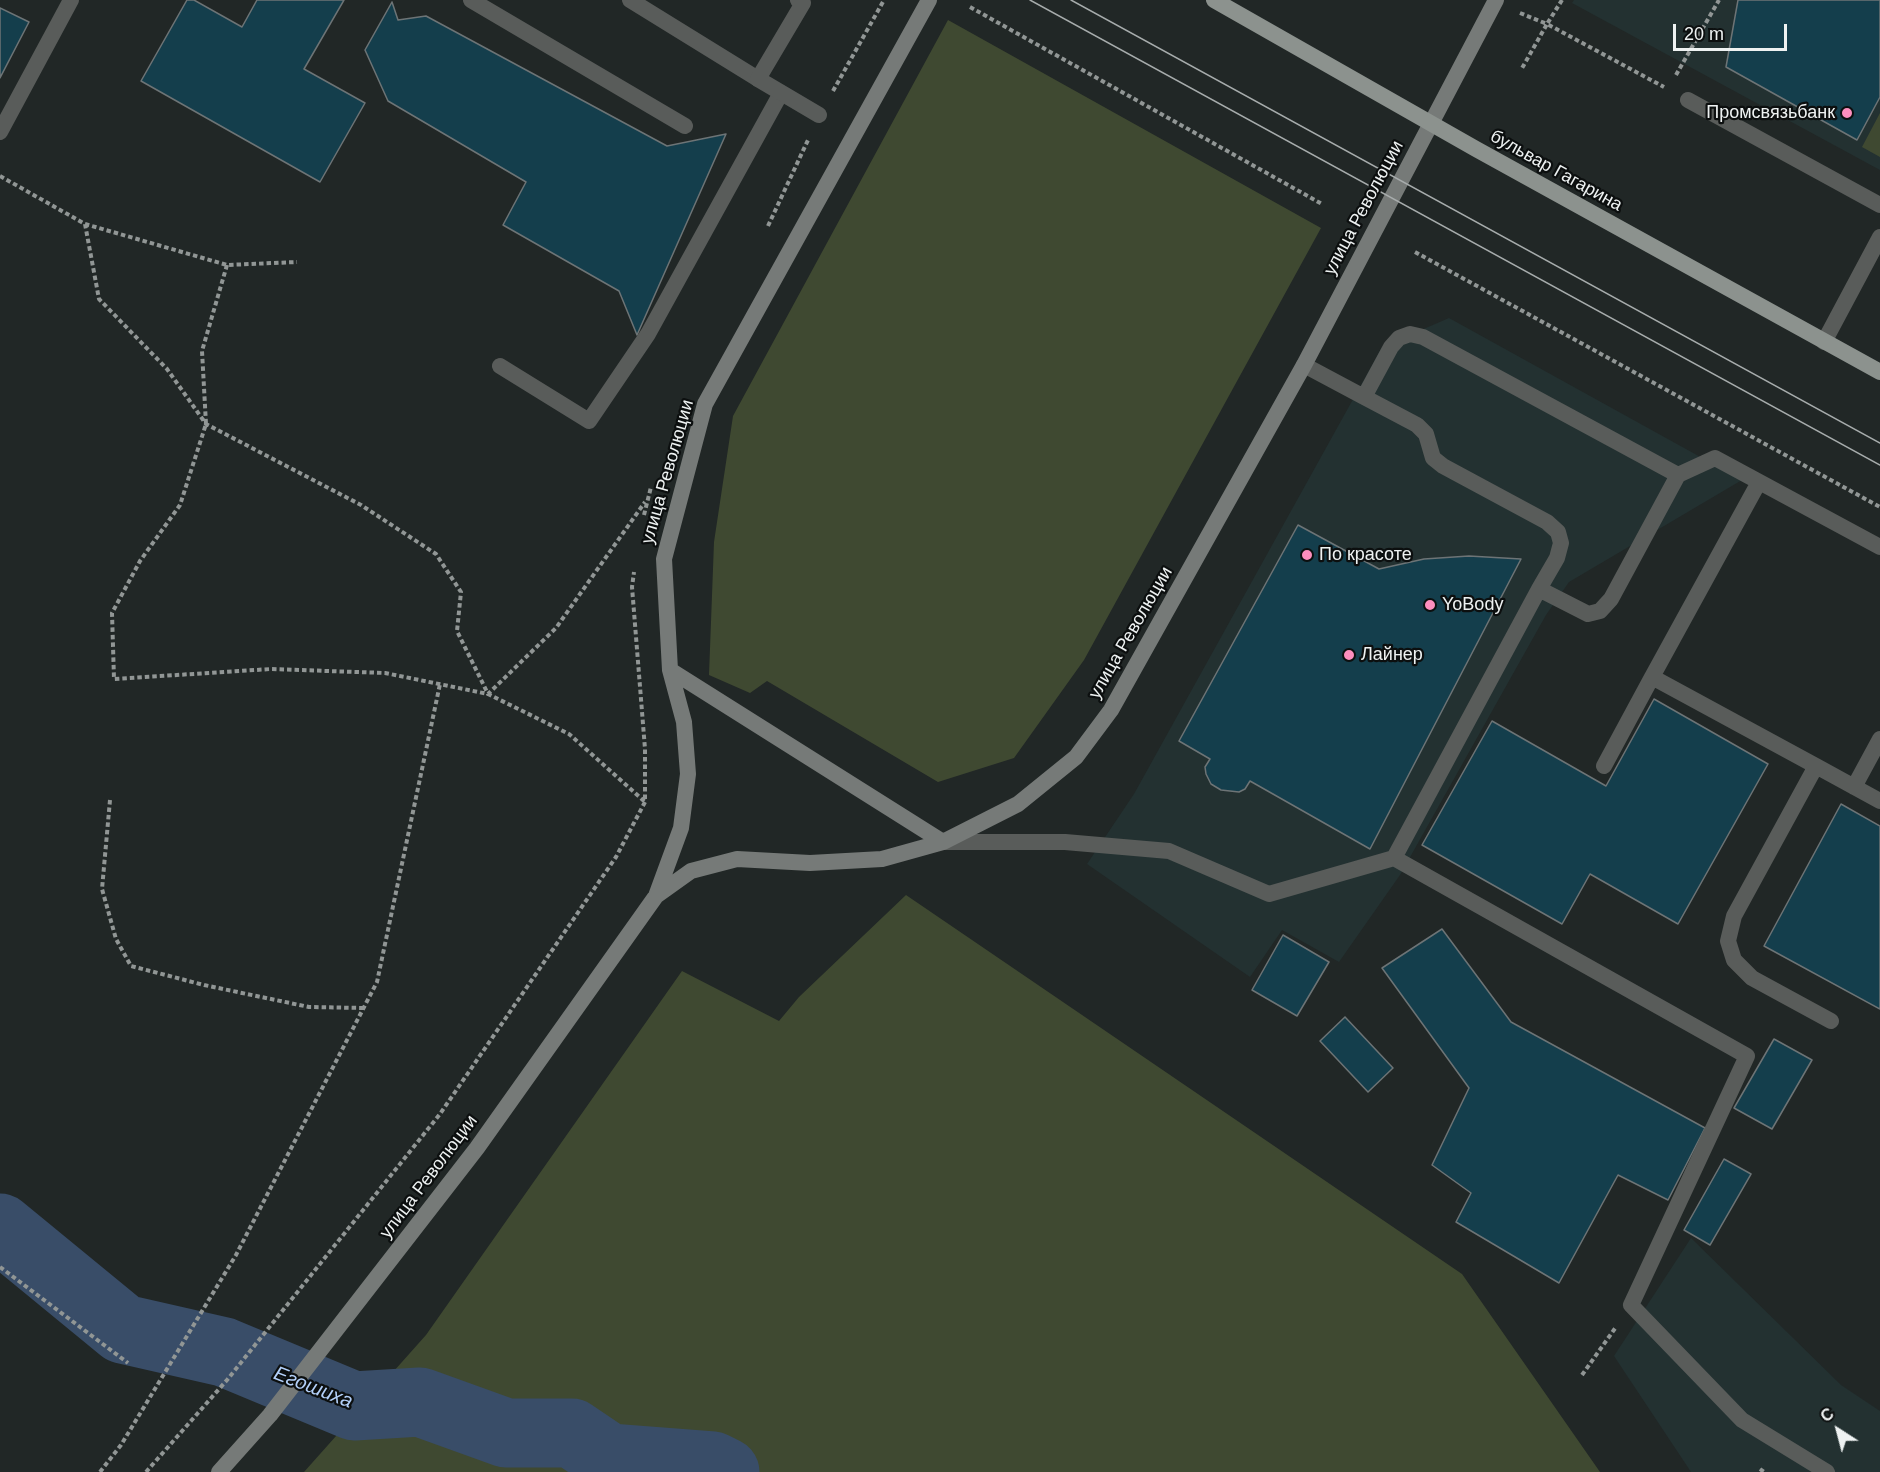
<!DOCTYPE html>
<html>
<head>
<meta charset="utf-8">
<style>
	body { margin:0 }
	#map { position:relative; width:1880px; height:1472px; overflow:hidden; background:#212726; font-family:Arial,sans-serif }
	canvas { display:block }
	.north { position:absolute; left:1808px; top:1400px; width:60px; height:60px; -webkit-text-stroke:4px #0c0f0f; paint-order:stroke; rotate:324deg; font-size:16px; font-weight:700; line-height:24px; text-align:center; color:#eef2f2 }
	.north::after { content:''; display:block; margin:auto; width:21px; height:27px; background:#eef2f2; clip-path:polygon(50% 0,100% 100%,50% 72%,0 100%) }
	.scale { position:absolute; left:1673px; top:24px; width:114px; height:27px; box-sizing:border-box; border:3px solid #eef2f2; border-top:0; padding-left:8px; font-size:18px; line-height:21px; white-space:nowrap; color:#eef2f2; -webkit-text-stroke:4px #0c0f0f; paint-order:stroke }
</style>
</head>
<body>
<div id="map">
<canvas width="1880" height="1472"></canvas>
<div class="north">С</div>
<div class="scale">20 m</div>
</div>
<script>
const c = document.querySelector('canvas').getContext('2d');
c.lineJoin = 'round';
function fill(path, color) {
  c.fillStyle = color;
  c.fill(path, 'evenodd');
}
function poly(rows) {
  const path = new Path2D();
  for (const r of rows) {
    path.moveTo(r[0], r[1]);
    for (let i = 2; i < r.length; i += 2) path.lineTo(r[i], r[i + 1]);
  }
  return path;
}
function stroke(path, color, width, dash) {
  c.strokeStyle = color;
  c.lineWidth = width;
  c.lineCap = dash ? 'butt' : 'round';
  c.setLineDash(dash || []);
  c.stroke(path);
}
function write(font, color, halo, rows, align = 'center') {
  c.font = font + ' Arial,sans-serif';
  c.lineWidth = 4.5;
  c.setLineDash([]);
  c.textBaseline = 'middle';
  c.strokeStyle = halo;
  c.fillStyle = color;
  for (const [text, x, y, turn = 0] of rows) {
    c.save();
    c.translate(x, y);
    c.rotate((+turn || 0) * Math.PI / 180);
    c.textAlign = isNaN(turn) ? turn : align;
    if (halo) c.strokeText(text, 0, 0);
    c.fillText(text, 0, 0);
    c.restore();
  }
}
fill(poly([
	[1574,0,1880,0,1880,170,1572,3],
	[1449,318,1742,480,1569,582,1546,615,1400,875,1339,962,1282,930,1250,977,1087,864,1134,794,1382,347],
	[1691,1238,1841,1385,1880,1411,1880,1472,1691,1472,1614,1356]
]), '#233131');
fill(poly([
	[948,20,1321,228,1084,660,1014,758,938,782,767,681,750,693,709,675,714,542,733,416],
	[1880,113,1880,157,1862,147],
	[906,895,1462,1274,1600,1472,304,1472,426,1335,682,971,779,1021,799,997]
]), '#3f4931');
stroke(poly([
	[0,1228,123,1329,224,1352,354,1406,420,1402,506,1433,572,1433,609,1458,713,1466,725,1472]
]), '#394d68', 69);
const building = poly([
	[187,0,194,0,242,27,257,0,344,0,304,69,365,103,320,182,141,81,187,0],
	[1738,0,1880,0,1880,97,1857,140,1726,67,1738,0],
	[392,2,398,20,426,16,667,146,726,134,637,335,619,291,503,225,526,182,388,101,365,50,392,2],
	[0,8,29,22,0,78,0,8],
	[1298,525,1379,569,1424,559,1469,556,1521,559,1370,849,1250,781,1245,789,1239,792,1221,790,1211,784,1206,774,1205,767,1210,759,1179,741,1298,525],
	[1654,699,1768,764,1678,924,1590,874,1562,924,1422,845,1492,721,1606,786,1654,699],
	[1841,804,1880,826,1880,1009,1764,946,1841,804],
	[1442,929,1511,1022,1705,1128,1668,1200,1618,1175,1559,1283,1456,1222,1471,1193,1432,1165,1469,1088,1382,968,1442,929],
	[1283,935,1329,962,1297,1016,1252,990,1283,935],
	[1345,1017,1393,1068,1368,1092,1320,1041,1345,1017],
	[1774,1039,1812,1060,1772,1129,1734,1108,1774,1039],
	[1724,1159,1751,1174,1710,1245,1684,1230,1724,1159]
]);
fill(building, '#143e4c');
stroke(building, '#6d7476', 1.5);
stroke(poly([
	[1562,0,1547,24,1664,87],
	[970,7,1322,204],
	[1520,13,1547,24,1521,70],
	[1676,75,1719,0],
	[833,91,884,0],
	[0,176,85,224,227,265,297,262],
	[85,224,99,299,167,369,206,424,361,505,436,554,461,592,457,631,488,694,556,628,645,502],
	[768,226,808,140],
	[1415,252,1880,507],
	[227,265,202,351,206,424,180,505,140,561,112,613,114,679,271,669,385,673,488,694,569,734,645,802],
	[644,515,651,487],
	[110,800,102,889,116,939,131,966,204,985,309,1007,364,1008],
	[0,1267,128,1363],
	[1582,1375,1616,1327],
	[1760,1469,1764,1472],
	[100,1472,121,1445,236,1255,377,982,440,684],
	[146,1472,227,1380,440,1114,616,857,645,802,645,749,632,587,634,572]
]), '#919695', 4, [4.5, 3]);
stroke(poly([
	[471,0,685,126],
	[630,0,758,79],
	[1688,100,1880,205],
	[0,132,71,0],
	[1824,342,1880,237],
	[500,366,589,421,648,334,781,93],
	[1364,397,1417,425,1426,434,1433,458,1443,466,1547,522,1558,532,1561,543,1557,558,1539,589],
	[1678,475,1715,458,1880,547],
	[1759,482,1652,677,1816,766,1734,916,1728,941,1734,960,1752,978,1831,1021],
	[1604,766,1652,677],
	[1816,766,1880,801],
	[1854,787,1880,739],
	[943,842,1065,842,1169,851,1269,894,1394,858,1539,589,1588,614,1600,611,1611,599,1678,475,1423,337,1410,334,1399,338,1391,347,1364,397,1304,365],
	[1394,858,1747,1056,1631,1305,1742,1420,1827,1472]
]), '#595c5a', 16);
stroke(poly([
	[798,0,803,3,758,79,819,115]
]), '#595c5a', 16);
stroke(poly([
	[670,670,943,842],
	[656,896,691,871,737,859,810,863,882,859,943,842,1018,804,1076,757,1111,710,1304,365,1496,0],
	[219,1472,270,1415,477,1148,656,896,681,828,688,774,684,722,670,670,664,559,705,404,929,0]
]), '#767a78', 16);
stroke(poly([
	[1214,0,1476,149,1880,372]
]), '#8c928e', 16);
stroke(poly([
	[1030,0,1880,465],
	[1071,0,1880,443]
]), '#a7acac', 1.5);
for (const [x, y, r, color] of [
	[1847,113,6,"#fd8ebe"],
	[1307,555,6,"#fd8ebe"],
	[1430,605,6,"#fd8ebe"],
	[1349,655,6,"#fd8ebe"]
]) {
  const dot = new Path2D();
  dot.arc(x, y, r, 0, 2 * Math.PI);
  c.fillStyle = color;
  c.fill(dot);
  stroke(dot, '#0c0f0f', 2);
}
write('18px', '#eef2f2', '#0c0f0f', [
	["Промсвязьбанк",1835,113,"right"],
	["По красоте",1319,555],
	["YoBody",1442,605],
	["Лайнер",1361,655]
], 'left');
write('18px', '#eef2f2', '#0c0f0f', [
	["бульвар Гагарина",1556,171,29],
	["улица Революции",1364,208,-62],
	["улица Революции",668,472,-74],
	["улица Революции",1131,633,-60],
	["улица Революции",429,1177,-53]
]);
write('italic 20px', '#b3d0f9', '#0c0f0f', [
	["Егошиха",313,1388,21]
]);
</script>
</body>
</html>
